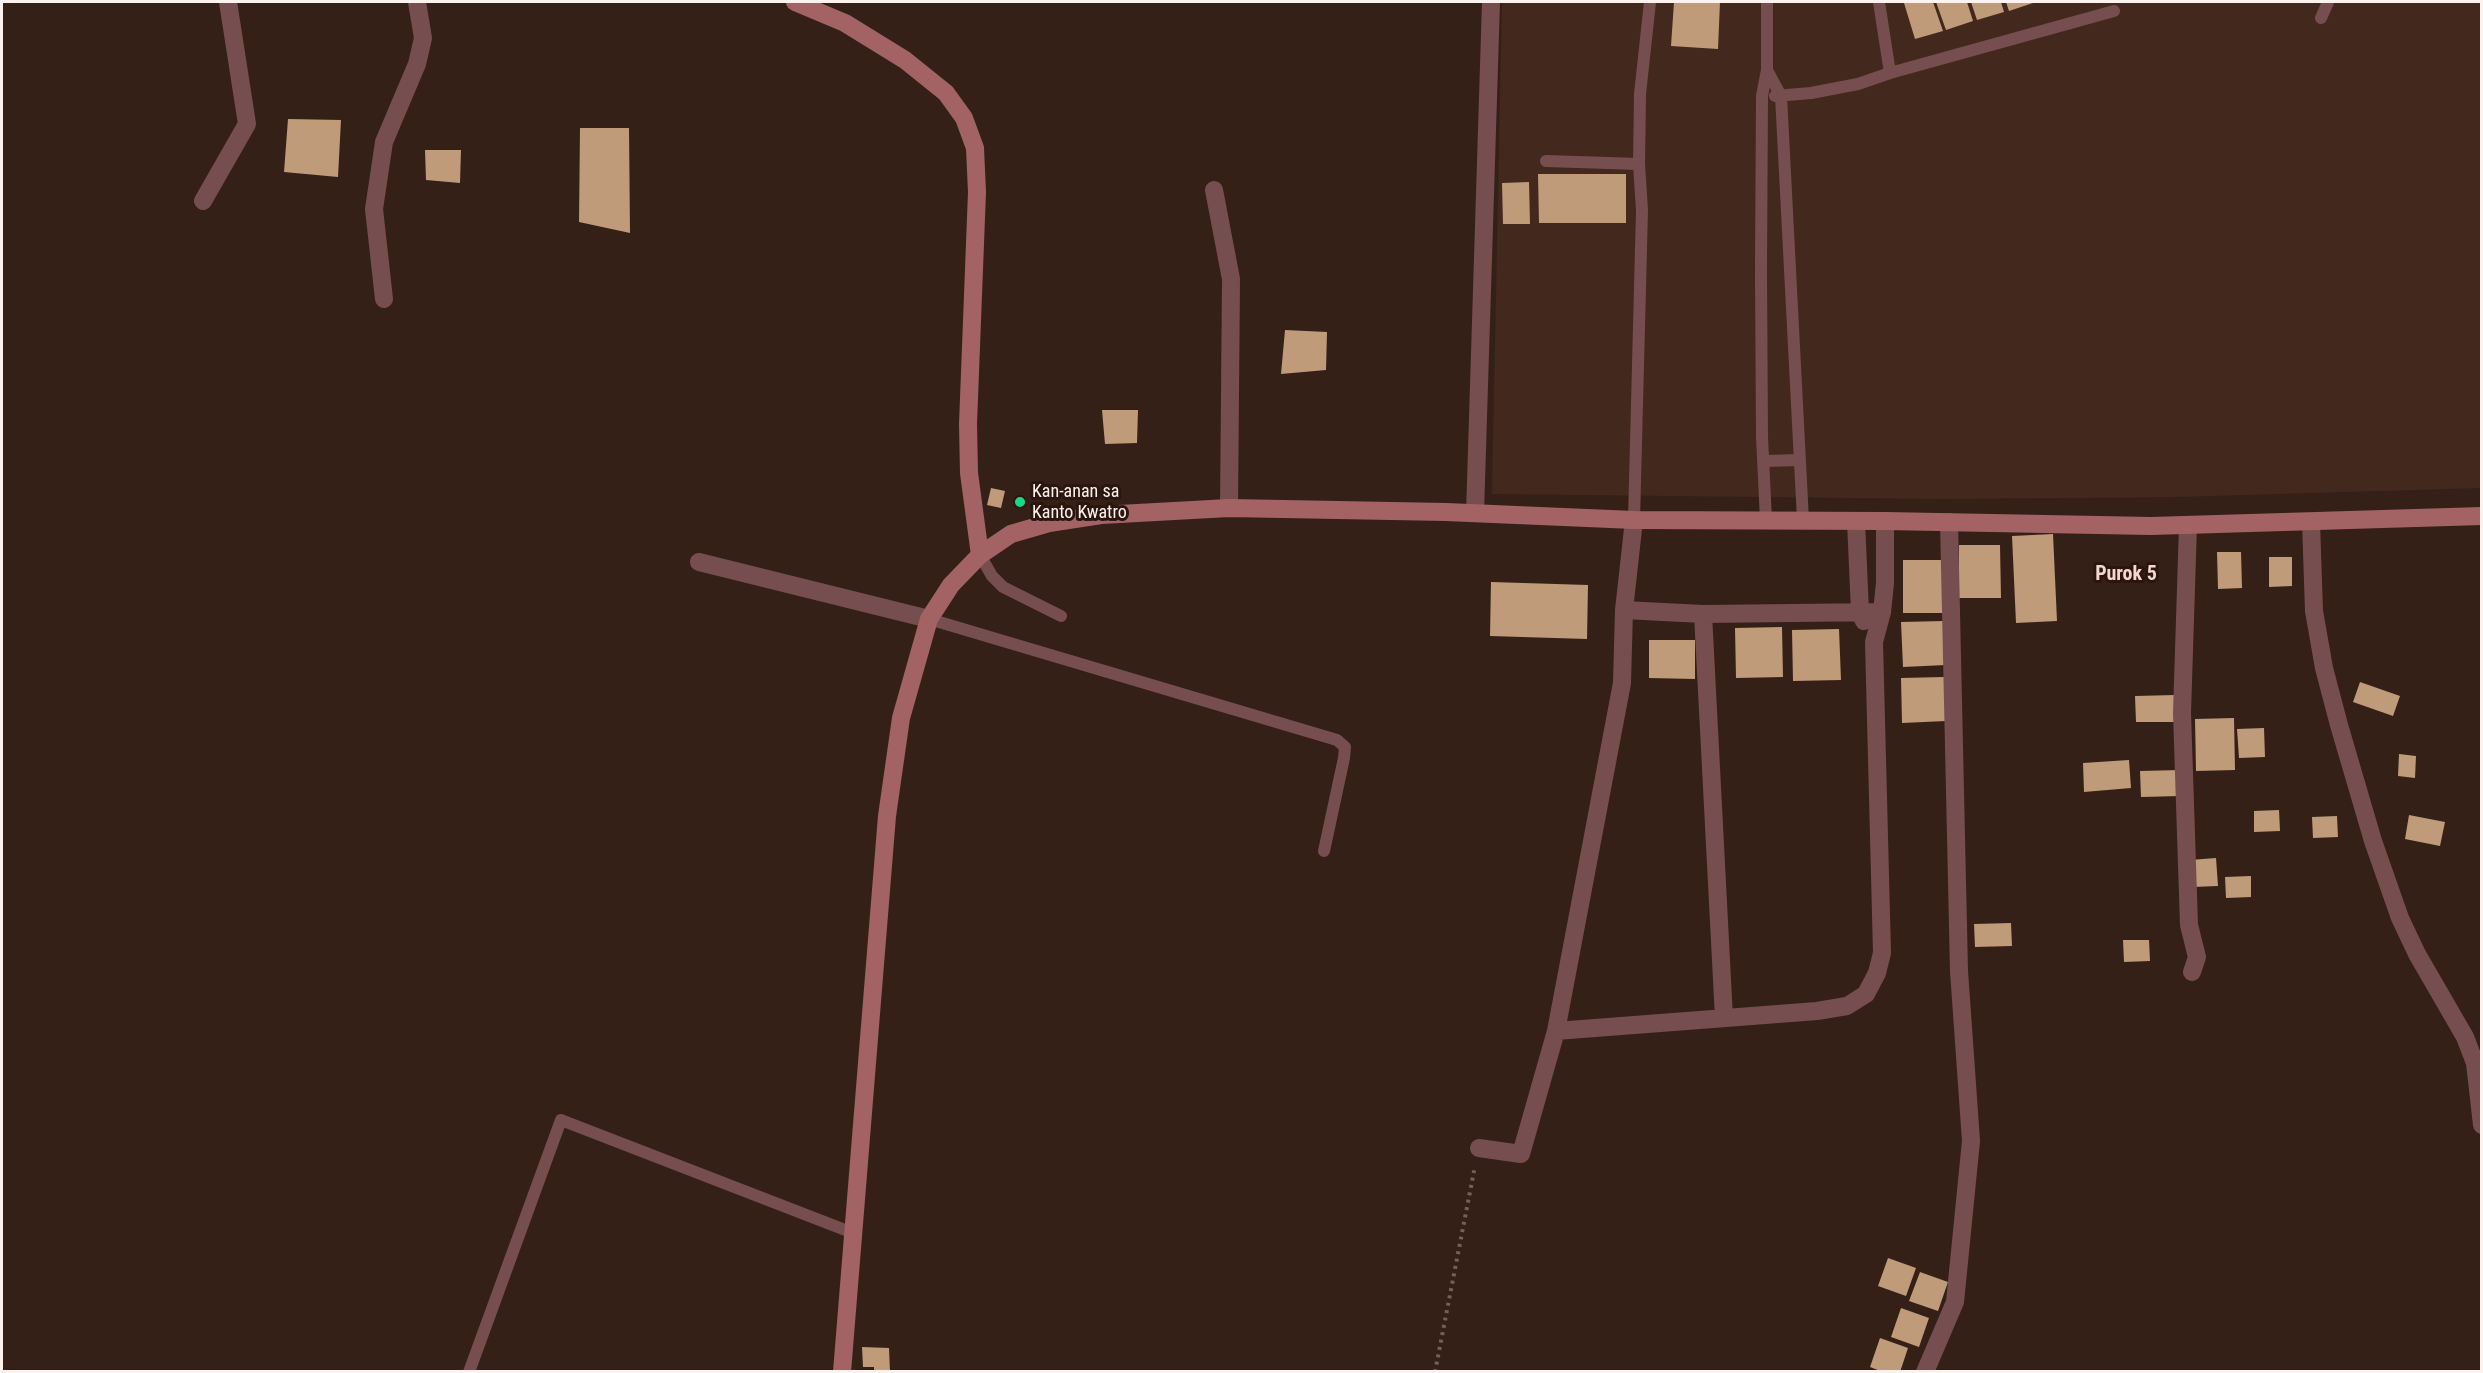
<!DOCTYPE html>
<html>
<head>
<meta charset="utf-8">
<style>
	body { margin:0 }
	#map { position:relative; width:2483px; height:1373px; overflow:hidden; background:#352018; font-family:"Roboto Condensed",sans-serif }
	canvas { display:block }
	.frame { position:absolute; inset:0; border:3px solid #fef2ee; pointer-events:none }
</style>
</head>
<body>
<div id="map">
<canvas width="2483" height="1373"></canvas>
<div class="frame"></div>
</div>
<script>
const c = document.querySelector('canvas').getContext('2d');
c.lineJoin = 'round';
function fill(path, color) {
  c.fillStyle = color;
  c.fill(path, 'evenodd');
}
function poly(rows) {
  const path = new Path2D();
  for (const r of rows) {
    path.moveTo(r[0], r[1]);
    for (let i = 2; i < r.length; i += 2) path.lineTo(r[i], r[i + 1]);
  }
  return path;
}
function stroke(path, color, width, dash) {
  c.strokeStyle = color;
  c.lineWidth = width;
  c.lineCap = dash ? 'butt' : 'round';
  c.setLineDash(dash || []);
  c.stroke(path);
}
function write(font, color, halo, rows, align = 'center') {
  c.font = font + ' "Roboto Condensed",sans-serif';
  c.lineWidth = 6;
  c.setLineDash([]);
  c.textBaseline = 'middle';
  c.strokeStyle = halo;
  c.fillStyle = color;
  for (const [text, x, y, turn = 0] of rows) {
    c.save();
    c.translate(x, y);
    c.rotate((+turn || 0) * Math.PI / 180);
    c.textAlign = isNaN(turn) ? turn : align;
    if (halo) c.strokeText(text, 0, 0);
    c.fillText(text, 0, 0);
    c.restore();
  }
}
fill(poly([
	[1502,2,2481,2,2481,488,2178,497,1944,499,1492,494]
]), '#43281e');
fill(poly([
	[1674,2,1720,2,1718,49,1671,46],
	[1909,2,1933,2,1943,31,1915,39,1904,3],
	[1936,2,1967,2,1973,21,1946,30],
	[1971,2,2001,2,2004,12,1977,20],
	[2006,2,2036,2,2009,11],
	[288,119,341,120,338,177,284,172],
	[580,128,629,128,630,233,579,222],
	[425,150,461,150,460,183,426,180],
	[1538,174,1626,174,1626,223,1539,223],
	[1529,182,1530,224,1503,224,1502,183],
	[1285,330,1327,332,1326,370,1281,374],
	[1102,410,1138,410,1137,443,1105,444],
	[991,488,1005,491,1001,508,987,505],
	[2053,534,2057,621,2016,623,2012,536],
	[1959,545,2000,545,2001,598,1959,598],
	[2217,552,2241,552,2242,588,2218,589],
	[2269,557,2292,557,2292,586,2269,587],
	[1903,560,1944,560,1944,613,1903,613],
	[1491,582,1588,585,1587,639,1490,636],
	[1944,621,1946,665,1903,667,1901,622],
	[1782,627,1783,677,1736,678,1735,628],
	[1839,629,1841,680,1793,681,1792,630],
	[1649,640,1695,640,1695,679,1649,678],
	[1944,677,1946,721,1902,723,1901,678],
	[2360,682,2400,696,2393,716,2353,702],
	[2175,695,2176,722,2136,722,2135,696],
	[2234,718,2235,770,2196,771,2195,719],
	[2264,728,2265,757,2239,758,2237,729],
	[2399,754,2416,756,2415,778,2398,776],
	[2129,760,2131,788,2084,792,2083,763],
	[2180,770,2181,796,2141,797,2140,771],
	[2279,810,2280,831,2254,832,2254,811],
	[2409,815,2445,822,2440,846,2405,839],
	[2337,816,2338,837,2313,838,2312,817],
	[2216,858,2218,886,2192,887,2190,860],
	[2251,876,2251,897,2226,898,2225,877],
	[2011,923,2012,946,1975,947,1974,924],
	[2123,940,2149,940,2150,961,2124,962],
	[1888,1258,1916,1268,1906,1296,1878,1286],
	[1920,1272,1948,1282,1938,1311,1909,1301],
	[1901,1308,1929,1318,1919,1347,1891,1337],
	[1880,1338,1908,1348,1900,1372,1883,1372,1870,1367],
	[862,1347,889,1348,890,1372,874,1372,874,1367,863,1367]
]), '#bf9b7a');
stroke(poly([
	[1435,1372,1475,1166]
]), '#726059', 4, [3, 4.5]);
stroke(poly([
	[1879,2,1890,73],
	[2321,18,2328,2],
	[1767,70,1781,96,1803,520],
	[1775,96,1811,93,1858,84,1890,73,2114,11],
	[1546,161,1639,164],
	[1765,461,1800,460],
	[1634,520,1642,210,1639,164,1640,94,1650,2],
	[1766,520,1762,437,1761,270,1762,96,1767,70,1767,2],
	[980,555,992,576,1003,587,1061,616],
	[929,619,1337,740,1345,747,1344,758,1324,851],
	[469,1372,561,1120,853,1233]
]), '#764e4f', 12);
stroke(poly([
	[1214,190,1231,279,1229,508],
	[203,201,247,124,228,2],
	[384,299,374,209,384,142,417,64,423,38,417,2],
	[1475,513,1491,2],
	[1856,521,1860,612,1864,621],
	[2311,522,2314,611,2324,668,2339,725,2373,841,2400,918,2417,954,2465,1037,2475,1063,2482,1125],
	[2188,525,2182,713,2189,925,2197,957,2192,972],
	[699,562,929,619],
	[1624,610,1703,614,1882,612],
	[1703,614,1724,1018],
	[1556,1031,1817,1011,1847,1006,1866,994,1877,973,1882,953,1874,642,1882,612,1885,583,1885,521],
	[1479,1148,1521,1154,1556,1031,1622,683,1624,610,1634,520],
	[1925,1372,1955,1302,1971,1141,1959,971,1949,522]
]), '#764e4f', 18);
stroke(poly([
	[795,2,845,23,905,60,946,93,964,118,975,148,977,192,968,424,969,473,980,555],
	[842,1372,887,816,901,718,929,619,951,585,980,555,1011,534,1049,523,1101,515,1229,508,1446,512,1634,520,1885,521,2151,526,2482,516]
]), '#a36365', 18);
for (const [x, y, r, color] of [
	[1020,502,6,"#17d989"]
]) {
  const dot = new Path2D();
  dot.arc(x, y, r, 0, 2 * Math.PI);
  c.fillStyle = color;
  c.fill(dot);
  stroke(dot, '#2a160f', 2);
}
write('18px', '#fef2ee', '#2a160f', [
	["Kan-anan sa",1032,492],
	["Kanto Kwatro",1032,513]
], 'left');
write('bold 20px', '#f4d7cd', '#2a160f', [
	["Purok 5",2126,575]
]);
</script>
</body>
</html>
